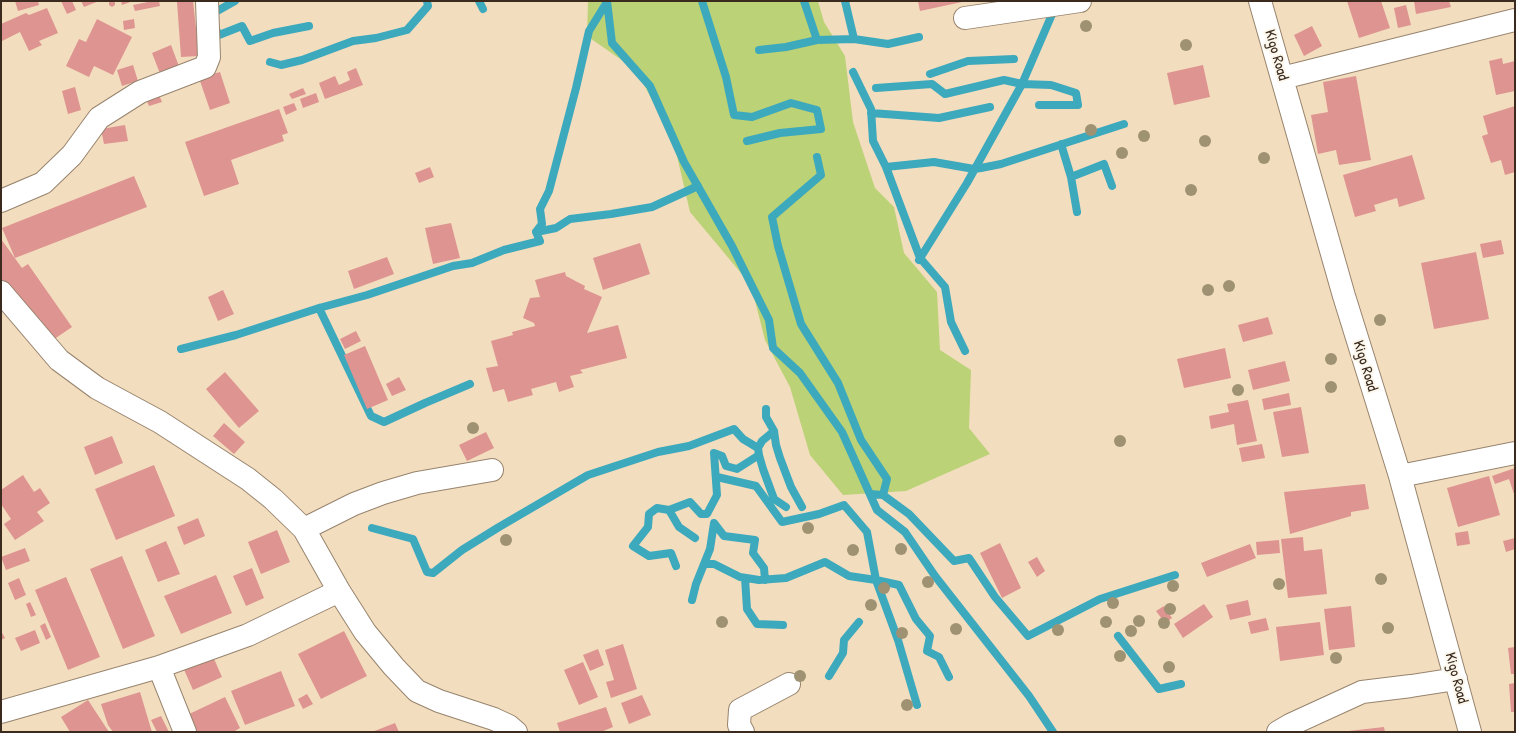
<!DOCTYPE html>
<html>
<head>
<meta charset="utf-8">
<style>
	body { margin:0 }
	#map { position:relative; width:1516px; height:733px; overflow:hidden; background:#f3ddbf; font-family:"Patrick Hand",sans-serif }
	canvas { display:block }
	.frame { position:absolute; inset:0; border:2px solid #3b2a1e; pointer-events:none }
</style>
</head>
<body>
<div id="map">
<canvas width="1516" height="733"></canvas>
<div class="frame"></div>
</div>
<script>
const c = document.querySelector('canvas').getContext('2d');
c.lineJoin = 'round';
function fill(path, color) {
  c.fillStyle = color;
  c.fill(path, 'evenodd');
}
function poly(rows) {
  const path = new Path2D();
  for (const r of rows) {
    path.moveTo(r[0], r[1]);
    for (let i = 2; i < r.length; i += 2) path.lineTo(r[i], r[i + 1]);
  }
  return path;
}
function stroke(path, color, width, dash) {
  c.strokeStyle = color;
  c.lineWidth = width;
  c.lineCap = dash ? 'butt' : 'round';
  c.setLineDash(dash || []);
  c.stroke(path);
}
function write(font, color, halo, rows, align = 'center') {
  c.font = font + ' "Patrick Hand",sans-serif';
  c.lineWidth = 4;
  c.setLineDash([]);
  c.textBaseline = 'middle';
  c.strokeStyle = halo;
  c.fillStyle = color;
  for (const [text, x, y, turn = 0] of rows) {
    c.save();
    c.translate(x, y);
    c.rotate((+turn || 0) * Math.PI / 180);
    c.textAlign = isNaN(turn) ? turn : align;
    if (halo) c.strokeText(text, 0, 0);
    c.fillText(text, 0, 0);
    c.restore();
  }
}
fill(poly([
	[588,1,818,1,824,22,845,56,853,122,875,188,894,207,904,253,937,292,940,350,971,370,969,428,990,454,906,491,843,495,810,455,790,387,765,340,751,285,690,212,673,139,636,70,587,36]
]), '#bbd277');
stroke(poly([
	[479,1,483,9],
	[607,1,612,43,650,86,684,162,732,246,769,320,773,348,800,373,842,432,877,510,905,532,935,576,1029,696,1053,732],
	[702,1,726,77,734,115,752,117,791,103,817,110,821,129,780,133,747,141],
	[804,1,817,40],
	[845,1,854,39],
	[210,15,235,1],
	[214,26,219,35,242,26,250,41,273,33,309,26],
	[759,50,786,47,817,40,854,39,888,44,919,37],
	[270,62,281,65,302,60,353,41,376,38,407,30,428,6,427,1],
	[853,72,871,109,873,141,886,167,920,258,945,287,951,322,965,351],
	[930,74,968,61,1014,59],
	[876,88,932,84,945,94,1004,80,1022,84,1051,85,1076,93,1078,105,1039,105],
	[871,113,939,118,990,107],
	[1061,144,1071,177,1077,212],
	[817,157,821,175,772,217,778,246,801,324,838,383,861,440,887,479,883,495],
	[886,167,934,162,974,169,981,168,1001,164,1124,124],
	[1071,177,1104,164,1112,186],
	[536,232,556,228,570,219,611,214,652,207,698,186],
	[919,260,967,183,1022,84,1053,12],
	[319,308,371,416,384,422,425,403,470,384],
	[181,349,236,335,319,308,367,295,453,266,472,263,504,250,540,241,536,232,542,224,540,209,549,191,576,88,589,31,607,2],
	[766,409,766,417,774,431,776,445,780,458,791,487,802,507],
	[759,455,763,469,774,499,786,507],
	[717,477,756,486,782,522,819,514,844,505,867,532,876,580,898,640,917,705],
	[870,494,883,495,909,514,954,561,969,558,995,597,1028,636,1100,599,1175,575],
	[669,510,679,527,695,538],
	[372,528,413,539,427,572,433,573,462,550,499,527,588,475,658,452,689,446,734,429,743,439,758,448],
	[704,564,714,564,740,577,759,580,786,578,825,562,849,576,876,580,899,585,916,619,930,636,927,651,939,657,949,677],
	[676,566,671,553,649,556,633,546,648,527,649,514,657,508,669,510,690,502,701,514,707,514,717,495,714,453,722,456,726,466,737,469,759,455,758,448,762,441,774,431],
	[745,578,747,609,757,624,783,625],
	[692,600,696,584,710,549,714,523,724,536,755,540,753,553,764,568,765,580],
	[1118,636,1159,689,1181,684],
	[829,676,843,653,844,640,859,622]
]), '#3da9bd', 8);
fill(poly([
	[15,1,38,1,39,5,18,11],
	[61,1,72,1,76,10,67,14],
	[81,1,99,1,84,7],
	[109,1,115,1,115,5,112,7,109,5],
	[121,1,133,1,122,5],
	[153,1,159,1,160,6,135,11,133,5],
	[182,1,193,1,199,56,181,57,177,2],
	[918,1,962,1,962,2,920,11],
	[1347,1,1381,1,1390,28,1359,38],
	[1414,1,1449,1,1451,7,1416,14],
	[1406,5,1411,25,1398,28,1394,8],
	[47,8,58,33,39,41,42,45,29,51,20,32,2,41,1,24,26,13,29,15],
	[97,19,132,37,113,75,94,66,89,77,66,66,79,39,86,42],
	[134,19,135,28,124,30,123,21],
	[1312,26,1322,46,1304,56,1294,35],
	[171,45,180,69,161,76,152,53],
	[1502,58,1503,64,1515,61,1515,91,1496,95,1489,61],
	[133,65,138,81,122,86,117,70],
	[1203,65,1210,97,1174,105,1167,73],
	[356,68,363,85,325,99,319,83,335,76,339,85,350,80,347,72],
	[220,72,230,103,210,110,199,78],
	[1356,76,1371,160,1339,165,1336,150,1318,154,1311,115,1328,112,1323,82],
	[75,87,81,110,68,114,62,91],
	[303,88,306,94,292,99,289,94],
	[316,93,319,102,303,108,300,99],
	[159,95,162,102,149,106,146,99],
	[294,103,297,110,286,115,283,107],
	[1515,106,1515,172,1505,175,1501,160,1491,163,1482,136,1488,134,1483,116],
	[279,109,288,133,282,135,284,141,231,160,239,184,204,196,185,142],
	[125,125,128,141,104,144,101,129],
	[1412,155,1425,199,1399,207,1397,198,1374,205,1376,211,1355,217,1343,175],
	[430,167,434,177,419,183,415,173],
	[134,176,147,207,15,258,2,228],
	[451,223,460,258,433,264,425,228],
	[1,239,22,268,28,264,72,327,47,344,1,278],
	[1501,240,1504,254,1483,258,1480,244],
	[640,243,650,274,603,290,593,258],
	[1476,252,1489,319,1434,329,1421,263],
	[387,257,394,274,354,289,348,271],
	[565,272,566,276,585,286,584,289,602,297,587,333,618,325,627,358,580,370,583,373,570,376,574,387,559,392,556,382,531,389,533,395,508,402,504,389,493,392,486,368,498,366,491,341,513,335,512,332,535,326,534,323,523,318,530,298,540,297,535,280],
	[223,290,234,314,218,321,208,297],
	[1268,317,1273,334,1243,342,1238,325],
	[356,331,361,341,345,349,340,339],
	[365,346,388,400,367,409,344,355],
	[1225,348,1231,378,1184,388,1177,359],
	[1285,361,1290,381,1253,390,1248,370],
	[225,372,259,411,239,428,206,389],
	[399,377,406,390,392,396,386,384],
	[1289,393,1291,405,1264,410,1262,399],
	[1248,400,1257,441,1237,445,1234,424,1211,429,1209,416,1229,412,1227,404],
	[1301,407,1309,453,1282,457,1273,412],
	[224,423,245,442,234,454,213,436],
	[486,432,494,448,467,461,459,445],
	[112,436,123,463,95,475,84,447],
	[1262,444,1265,458,1242,462,1239,448],
	[154,465,175,516,116,540,95,489],
	[1515,468,1515,497,1509,479,1495,484,1492,476],
	[23,475,34,492,40,488,50,503,37,512,44,521,15,540,4,524,11,519,1,504,1,490],
	[1489,476,1500,515,1458,527,1447,488],
	[1365,484,1369,509,1351,512,1351,516,1290,534,1284,492],
	[198,518,205,536,184,545,177,527],
	[277,530,290,562,261,574,248,542],
	[1468,531,1470,544,1457,546,1455,533],
	[1303,537,1304,551,1322,549,1327,594,1288,598,1281,539],
	[1515,538,1515,549,1506,552,1503,541],
	[1279,540,1280,553,1257,555,1256,542],
	[166,541,180,574,158,582,145,550],
	[1000,543,1021,588,1002,598,980,553],
	[1250,544,1256,558,1207,577,1201,563],
	[25,548,30,561,6,570,1,557],
	[122,556,155,636,123,649,90,569],
	[1037,557,1045,571,1037,577,1028,562],
	[252,568,264,598,246,606,233,576],
	[216,575,232,613,181,634,164,596],
	[66,577,100,657,68,670,35,590],
	[19,578,26,595,15,600,8,583],
	[1248,600,1251,615,1230,620,1226,605],
	[30,602,36,615,31,617,26,604],
	[1204,604,1213,617,1183,638,1174,624],
	[1164,606,1172,618,1165,623,1156,611],
	[1351,606,1355,647,1329,650,1324,609],
	[1266,618,1269,630,1251,634,1248,622],
	[1320,622,1324,655,1280,661,1276,627],
	[45,623,51,637,46,640,40,626],
	[35,630,40,643,21,651,15,638],
	[1,631,5,638,1,640],
	[344,631,367,676,321,699,298,654],
	[623,644,637,689,611,698,606,682,614,680,605,650],
	[1515,647,1515,674,1511,674,1508,648],
	[598,649,604,665,590,671,583,655],
	[211,652,222,677,193,690,182,665],
	[583,662,598,697,579,705,564,670],
	[281,671,295,706,245,725,231,691],
	[1515,683,1515,712,1511,712,1509,684],
	[140,692,152,732,113,732,108,725,101,704],
	[307,694,313,704,303,709,298,699],
	[642,695,651,715,629,724,621,703],
	[225,697,240,728,233,732,193,732,185,716],
	[88,700,109,732,70,732,61,717],
	[606,707,613,727,601,732,560,732,557,723],
	[161,716,169,732,157,732,151,720],
	[395,723,399,732,372,732],
	[1384,727,1385,732,1349,732,1349,731]
]), '#de9490');
const minor = poly([
	[1260,1,1344,296,1400,476,1470,732],
	[965,18,1080,1],
	[1282,78,1515,20],
	[1,201,43,183,72,155,99,118,140,92,205,67,209,57,207,1],
	[1,292,59,360,97,388,160,422,248,479,273,499,304,529,339,591,365,632,394,667,417,691,439,701,494,719,509,726,516,732],
	[1400,476,1515,453],
	[304,529,354,504,383,493,417,483,492,470],
	[159,667,185,732],
	[1,712,159,667,248,635,339,591],
	[743,732,739,725,740,710,789,684],
	[1278,732,1290,725,1362,692,1411,686,1456,679]
]);
stroke(minor, '#97846e', 24);
stroke(minor, '#fff', 22);
c.fillStyle = '#9f9273';
for (const [x, y] of [
	[1086,26],
	[1186,45],
	[1091,130],
	[1144,136],
	[1205,141],
	[1122,153],
	[1264,158],
	[1191,190],
	[1229,286],
	[1208,290],
	[1380,320],
	[1331,359],
	[1331,387],
	[1238,390],
	[473,428],
	[1120,441],
	[808,528],
	[506,540],
	[901,549],
	[853,550],
	[1381,579],
	[928,582],
	[1279,584],
	[1173,586],
	[884,588],
	[1113,603],
	[871,605],
	[1170,609],
	[1139,621],
	[722,622],
	[1106,622],
	[1164,623],
	[1388,628],
	[956,629],
	[1058,630],
	[1131,631],
	[902,633],
	[1120,656],
	[1336,658],
	[1169,667],
	[800,676],
	[907,705]
]) {
  c.beginPath();
  c.arc(x, y, 6, 0, 2 * Math.PI);
  c.fill();
}
write('15px', '#3b2a1e', '#fbf7ec', [
	["Kigo Road",1276,55,74],
	["Kigo Road",1365,366,73],
	["Kigo Road",1456,678,75]
]);
</script>
</body>
</html>
